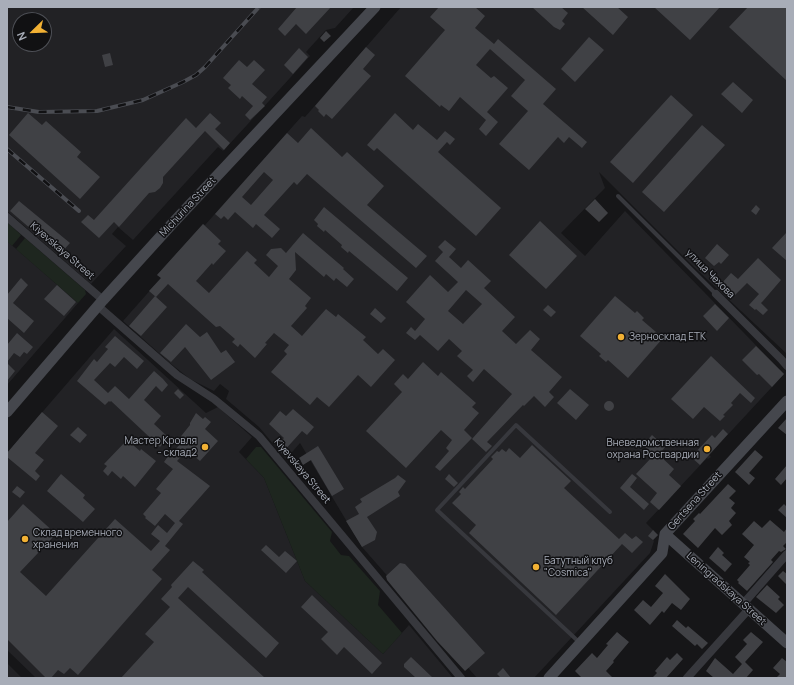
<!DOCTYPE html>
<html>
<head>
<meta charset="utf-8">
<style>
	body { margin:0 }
	#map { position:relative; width:794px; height:685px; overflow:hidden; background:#161618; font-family:Manrope,sans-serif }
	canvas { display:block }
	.frame { position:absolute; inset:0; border:8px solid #a8adb8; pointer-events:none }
	.north { position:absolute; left:12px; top:12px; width:40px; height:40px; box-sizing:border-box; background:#111113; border:1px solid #4d4f55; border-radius:50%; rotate:247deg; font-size:11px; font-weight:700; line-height:16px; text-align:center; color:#a8adb8 }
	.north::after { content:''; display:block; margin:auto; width:14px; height:18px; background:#f2b134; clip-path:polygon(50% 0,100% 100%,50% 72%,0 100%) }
</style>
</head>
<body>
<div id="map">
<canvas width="794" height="685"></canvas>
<div class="frame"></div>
<div class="north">N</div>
</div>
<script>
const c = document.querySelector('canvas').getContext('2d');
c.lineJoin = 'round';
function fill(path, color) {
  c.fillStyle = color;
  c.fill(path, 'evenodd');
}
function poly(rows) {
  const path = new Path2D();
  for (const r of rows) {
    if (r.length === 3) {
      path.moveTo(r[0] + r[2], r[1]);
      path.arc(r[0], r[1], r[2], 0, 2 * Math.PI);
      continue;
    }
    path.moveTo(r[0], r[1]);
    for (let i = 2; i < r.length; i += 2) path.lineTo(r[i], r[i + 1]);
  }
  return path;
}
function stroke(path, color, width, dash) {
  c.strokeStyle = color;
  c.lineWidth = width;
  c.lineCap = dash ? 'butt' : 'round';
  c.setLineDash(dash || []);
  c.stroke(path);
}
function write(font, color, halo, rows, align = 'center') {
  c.font = font + ' Manrope,sans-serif';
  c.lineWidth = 3;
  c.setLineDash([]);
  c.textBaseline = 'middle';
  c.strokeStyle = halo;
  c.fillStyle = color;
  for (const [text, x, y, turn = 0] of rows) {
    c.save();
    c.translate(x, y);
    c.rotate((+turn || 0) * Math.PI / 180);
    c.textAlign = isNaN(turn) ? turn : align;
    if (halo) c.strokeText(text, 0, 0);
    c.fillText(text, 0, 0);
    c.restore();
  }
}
fill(poly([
	[7,7,354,7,335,28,326,30,306,52,310,56,259,112,223,151,218,147,133,240,118,227,112,234,126,246,91,284,7,211],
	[20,20,44,20,44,44,20,44],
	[401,7,787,7,787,354,694,267,599,172,605,188,561,233,585,256,625,211,784,374,709,455,711,457,708,459,707,458,646,523,658,535,653,540,654,541,650,553,534,678,477,678,362,547,300,443,286,459,259,427,226,399,229,391,220,384,214,391,190,379,170,363,123,321,161,278,157,275,203,224,205,225,302,116,305,117],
	[7,241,78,303,7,385],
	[114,329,206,413,218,407,252,437,239,452,264,478,305,581,383,654,409,625,453,678,36,678,7,650,7,453],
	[7,663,22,678,7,678]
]), '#222225');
fill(poly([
	[7,222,21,235,12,246,7,241],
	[25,238,85,290,86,294,78,303,16,249],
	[256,447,261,447,332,532,330,541,341,555,349,556,380,591,378,605,402,633,383,654,305,581,264,478,246,459]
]), '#1e261f');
fill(poly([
	[297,7,331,7,306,34,296,24,285,36,278,29],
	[439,7,475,7,485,16,475,28,494,44,498,39,556,89,543,104,587,142,582,148,569,137,564,143,558,137,529,170,499,144,528,111,511,96,525,80,490,49,476,65,491,78,494,76,508,88,487,112,498,122,486,136,479,129,486,120,460,97,449,111,441,105,440,107,405,76,445,30,430,17],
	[532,7,561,7,568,13,562,21,565,24,560,30,554,27],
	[582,7,617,7,628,17,613,35],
	[654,7,720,7,690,40],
	[748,7,787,7,787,81,729,27],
	[326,31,331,36,324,42,320,38],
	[589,37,604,50,575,82,561,69],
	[366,47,375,55,363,69,371,76,332,119,326,114,324,117,318,111,319,110,315,106],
	[299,48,308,57,293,74,284,65],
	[110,53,113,65,105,67,102,55],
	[239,60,247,67,254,60,265,70,252,84,267,97,262,103,265,106,250,120,245,115,253,106,242,96,240,99,228,88,231,85,223,78],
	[733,82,753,100,742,113,721,94],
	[671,95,693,115,633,183,610,162],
	[28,113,42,125,46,121,81,152,77,157,100,177,80,199,9,135],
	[210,113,221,123,215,129,230,143,224,150,205,131,163,177,163,183,160,188,155,192,149,193,119,227,114,222,99,238,81,222,88,215,94,220,186,118,196,128],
	[395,113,413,130,418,124,437,140,445,131,455,139,450,145,447,142,438,152,501,208,476,236,377,148,374,151,367,145],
	[702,125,725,145,664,212,642,192],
	[311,128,342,157,347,152,384,186,367,205,427,256,416,268,307,174,297,185,294,182,264,215,280,229,272,238,256,224,253,228,235,212,228,220,224,216,221,219,215,214,287,133,298,143],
	[264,172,273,180,251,205,242,197],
	[595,199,608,213,599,222,585,209],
	[19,201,70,243,60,254,10,211],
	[756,205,760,209,756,215,751,211],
	[324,207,408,278,397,291,349,251,348,253,341,247,342,245,325,230,324,232,317,226,318,224,314,220],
	[540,221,577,256,546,289,509,255],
	[203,224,221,241,218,244,226,251,213,265,212,263,196,281,209,293,247,251,257,260,254,263,269,277,278,266,266,255,271,249,281,248,286,253,303,233,344,268,343,269,354,279,347,287,336,278,334,281,326,274,324,277,295,252,296,270,289,279,311,298,305,306,307,308,291,326,302,336,326,309,336,317,338,314,366,337,363,340,378,354,383,349,395,360,371,387,358,375,329,407,317,397,310,405,271,372,287,354,284,351,289,345,274,333,265,343,267,344,255,358,240,344,238,347,232,342,235,339,220,326,216,327,168,284,156,297,149,291,161,278,157,275],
	[787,232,787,261,772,248],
	[445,240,456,249,449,257,461,268,468,260,491,281,484,288,515,317,502,331,516,344,530,330,540,339,531,350,562,377,549,392,554,397,545,407,534,396,524,406,523,405,487,442,492,446,486,452,472,439,512,394,484,369,473,382,467,376,473,370,457,356,462,351,449,339,438,351,420,335,415,340,406,333,411,327,415,331,425,319,406,302,430,275,448,292,458,282,435,261,443,252,438,247],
	[466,290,482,304,463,324,448,311],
	[717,244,729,255,721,264,719,262,714,266,705,258],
	[758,258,781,280,763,301,761,303,768,310,763,315,756,309,755,310,749,305,759,294,747,283,735,295,722,283,731,273,738,279],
	[21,278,28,285,13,303,34,321,24,333,7,318,7,295],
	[57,285,76,302,64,316,44,299],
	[155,296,167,307,141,336,129,326],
	[615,296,635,313,637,311,644,318,642,320,663,338,628,378,608,360,606,362,599,356,601,354,580,336],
	[715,304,729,318,717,331,703,316],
	[548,305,556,312,551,317,543,310],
	[375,308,386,318,381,323,370,314],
	[186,324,200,337,207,332,221,353,226,350,235,362,211,380,185,347,171,362,160,353],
	[17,333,33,347,27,354,24,352,20,357,14,353,7,362,7,345],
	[115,336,144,361,137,369,124,357,115,367,110,363,94,380,108,393,115,386,129,399,154,371,163,379,168,385,162,392,156,386,144,400,161,416,154,424,168,437,160,447,111,401,110,402,109,401,105,405,77,381,94,359,97,362,108,349,105,347],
	[756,346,784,374,772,387,759,374,757,375,742,360],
	[711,356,755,398,751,403,740,393,731,403,733,405,723,415,725,416,720,421,704,407,693,419,671,399],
	[423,362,438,376,441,372,476,403,472,407,479,413,464,430,472,438,440,471,435,467,449,451,446,448,452,440,441,430,406,468,366,431,402,392,394,384,403,374,408,379],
	[7,363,15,371,7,381],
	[178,389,184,395,180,399,174,393],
	[570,389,589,405,576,420,557,403],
	[609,406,5],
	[293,409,314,427,307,435,302,431,282,453,276,446,284,438,269,424,280,411,286,416],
	[42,412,58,426,35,453,44,460,35,471,40,476,36,481,7,457,7,453],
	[196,413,203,419,205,417,211,422,205,429,218,441,200,461,187,450,177,461,210,486,179,521,183,524,165,546,170,550,152,570,162,579,78,675,70,668,64,674,58,670,51,678,46,678,7,639,7,522,23,504,56,534,20,572,46,596,115,519,151,551,160,541,151,534,158,525,167,533,175,523,165,514,155,526,145,518,146,517,143,514,161,493,156,489,173,469,164,462,169,455,170,456,181,443,178,440,190,425,190,423],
	[787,418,787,435,778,428],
	[78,427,87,435,80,443,70,435],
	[723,429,728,434,700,465,691,457,712,435,715,438],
	[652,435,665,447,659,455,674,469,669,475,681,486,659,510,650,502,657,493,636,474,652,457,651,456,653,454,643,445],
	[127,440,140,451,141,449,156,461,135,487,123,476,121,479,112,471,108,476,103,471,107,466,104,464],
	[532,445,571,481,564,488,619,539,625,533,632,539,636,536,643,542,632,553,622,544,556,615,469,533,476,525,452,503,461,494,459,492,463,487,465,489,493,459,491,457,497,451,499,452,502,449,506,452,509,448,520,458],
	[318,446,344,489,332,496,311,460,303,465,299,458],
	[755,450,763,457,749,473,755,478,749,485,735,472],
	[787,465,787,478,781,485,775,479],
	[61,474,85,495,83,498,95,509,83,522,47,491],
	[449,474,458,483,454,487,445,479],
	[632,474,637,478,630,487,649,504,644,510,620,488],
	[398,475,406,481,398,492,400,496,367,517,377,532,375,540,362,547,346,521,359,514,355,507,362,502,360,499,395,478],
	[728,484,736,491,729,498,735,503,731,508,736,513,729,521,732,525,722,535,715,528,698,548,683,534,695,521,693,519,699,513,700,514],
	[17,486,25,492,20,498,12,492],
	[784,504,787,507,787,518,778,510],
	[770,520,784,532,787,528,787,542,783,546,786,549,781,552,779,551,771,560,773,562,747,591,738,583,739,582,737,580,750,565,748,563,750,562,744,557,754,545,742,534,754,521,762,528],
	[653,530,658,535,653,540,648,536],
	[266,545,279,557,285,551,297,561,286,573,261,550],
	[718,547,724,553,722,555,732,564,725,572,709,558],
	[193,561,204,570,202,572,279,643,266,658,188,587,178,598,265,678,121,678,154,642,145,634,170,607,161,599,172,587,171,585],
	[400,563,405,564,485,653,465,671,437,641,387,580,386,576],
	[783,571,787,574,787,585,778,576],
	[665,574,690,599,681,610,672,603,664,613,662,611,650,625,634,610,643,600,651,607,663,593,655,586],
	[767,585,780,597,778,599,784,605,776,613,756,597],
	[312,595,382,663,372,674,344,647,337,655,321,639,328,632,301,607],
	[677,620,686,628,688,626,708,643,702,649,697,644,695,646,672,626],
	[617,632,629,642,613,661,614,662,606,671,613,678,582,678,575,671,592,653,597,658,608,645,606,644],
	[751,632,763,642,745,662,753,670,746,678,714,678,706,671,715,658,733,674,742,664,735,657,747,644,743,640],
	[677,653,683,659,666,678,652,678,657,673,655,671,667,657,670,660],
	[411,657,433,678,416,678,404,667,404,664],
	[782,658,787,662,787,678,776,678,780,674,773,668],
	[503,668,511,678,501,678,497,674]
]), '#404145');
stroke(poly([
	[618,196,716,294],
	[579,642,437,510,516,425,610,512]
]), '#37383d', 4);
stroke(poly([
	[7,217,103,300],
	[716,294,781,359,787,366],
	[98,306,177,375,214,399,259,436,461,678],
	[743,604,787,554],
	[687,678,749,609]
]), '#37383d', 8);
stroke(poly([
	[7,412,103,300,171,225,375,7],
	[665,534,787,643],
	[549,678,662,553,665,534,787,401]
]), '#45474d', 11);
const rail = poly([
	[7,107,39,112,97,111,143,100,183,82,196,75,205,67,259,7],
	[7,149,79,211]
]);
stroke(rail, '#4a4c52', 4);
stroke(rail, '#111113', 2.5, [8]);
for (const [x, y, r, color] of [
	[621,337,4,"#f2b134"],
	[205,447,4,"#f2b134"],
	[707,449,4,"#f2b134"],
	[25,539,4,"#f2b134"],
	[536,567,4,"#f2b134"]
]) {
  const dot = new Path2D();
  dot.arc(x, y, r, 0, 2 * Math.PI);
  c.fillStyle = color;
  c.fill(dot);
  stroke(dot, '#111113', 1.5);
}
write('10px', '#a8adb8', '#111113', [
	["Michurina Street",188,207,-47],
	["Kiyevskaya Street",62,251,41],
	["улица Чехова",710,274,45],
	["Kiyevskaya Street",302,471,50],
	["Gertsena Street",695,501,-48],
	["Leningradskaya Street",726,589,42]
]);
write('10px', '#a8adb8', '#111113', [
	["Зерносклад ЕТК",629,337],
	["Мастер Кровля",197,441,"right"],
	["- склад2",197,453,"right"],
	["Вневедомственная",699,443,"right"],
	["охрана Росгвардии",699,455,"right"],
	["Склад временного",33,533],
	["хранения",33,545],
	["Батутный клуб",544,561],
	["\"Cosmica\"",544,573]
], 'left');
</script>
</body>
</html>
